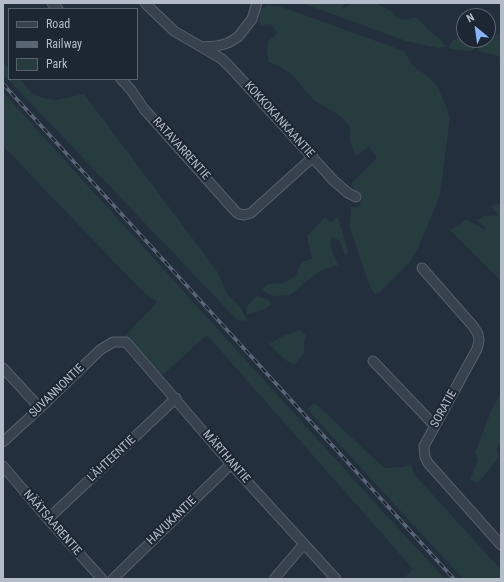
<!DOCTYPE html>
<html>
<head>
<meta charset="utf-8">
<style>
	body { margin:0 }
	#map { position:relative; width:504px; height:582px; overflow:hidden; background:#242f3e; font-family:"Roboto Condensed",sans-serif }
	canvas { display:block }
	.frame { position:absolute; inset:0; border:4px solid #b4bcc9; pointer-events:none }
	.legend { position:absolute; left:8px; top:8px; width:130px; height:72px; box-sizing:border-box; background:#1d2633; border:1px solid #59626f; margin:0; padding:5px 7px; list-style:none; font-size:12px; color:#b4bcc9 }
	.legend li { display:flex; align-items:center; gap:8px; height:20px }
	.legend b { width:20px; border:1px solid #59626f }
	.north { position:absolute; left:456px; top:8px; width:40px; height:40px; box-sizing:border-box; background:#1d2633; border:1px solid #59626f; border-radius:50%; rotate:331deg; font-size:11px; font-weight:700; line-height:16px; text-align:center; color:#b4bcc9 }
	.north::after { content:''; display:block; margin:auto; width:14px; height:18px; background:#8ab4f8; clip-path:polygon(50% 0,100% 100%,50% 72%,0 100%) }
</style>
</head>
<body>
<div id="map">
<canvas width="504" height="582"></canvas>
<div class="frame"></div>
<ul class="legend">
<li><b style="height:5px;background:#38414e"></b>Road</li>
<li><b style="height:5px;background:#5a6575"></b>Railway</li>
<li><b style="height:11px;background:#263c3f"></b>Park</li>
</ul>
<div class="north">N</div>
</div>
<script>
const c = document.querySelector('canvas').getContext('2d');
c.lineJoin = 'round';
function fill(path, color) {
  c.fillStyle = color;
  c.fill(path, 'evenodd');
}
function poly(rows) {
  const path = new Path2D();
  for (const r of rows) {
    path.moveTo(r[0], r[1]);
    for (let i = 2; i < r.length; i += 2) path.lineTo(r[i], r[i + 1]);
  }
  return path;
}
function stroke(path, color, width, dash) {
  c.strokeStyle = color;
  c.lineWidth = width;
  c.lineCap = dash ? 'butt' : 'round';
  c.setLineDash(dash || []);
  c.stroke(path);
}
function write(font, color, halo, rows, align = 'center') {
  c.font = font + ' "Roboto Condensed",sans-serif';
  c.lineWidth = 4;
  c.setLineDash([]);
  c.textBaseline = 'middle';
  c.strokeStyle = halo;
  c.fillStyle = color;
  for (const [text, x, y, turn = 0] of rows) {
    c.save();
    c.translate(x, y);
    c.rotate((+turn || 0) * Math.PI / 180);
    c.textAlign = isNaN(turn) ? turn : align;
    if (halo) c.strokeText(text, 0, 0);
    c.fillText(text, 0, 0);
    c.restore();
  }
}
fill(poly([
	[302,3,345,3,342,7,343,9,351,4,358,3,375,3,393,12,397,18,405,20,412,18,418,18,427,29,440,39,446,47,437,48,406,41],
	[267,5,279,6,404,51,412,65,429,77,437,86,445,103,450,118,440,194,437,203,418,248,409,263,379,293,376,294,373,292,368,281,350,228,351,207,359,207,362,198,351,184,377,158,369,147,356,156,350,141,350,126,339,115,314,100,291,74,279,66,269,62,267,52,268,41,277,34,271,24,260,25,258,12],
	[501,34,501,57,478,51,480,41,488,40,488,38],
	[458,38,463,41,464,45,468,45,471,43,474,44,474,50,468,51,450,49,449,47,452,41],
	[3,62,9,68,9,79,19,79,31,92,42,98,56,100,84,94,217,271,227,294,241,308,247,321,237,320,3,74],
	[3,92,366,493,445,579,403,579,413,569,207,335,159,378,124,337,157,302,141,290,3,146],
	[498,203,501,205,501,281,450,230,460,225,462,221,466,219,485,230,485,227,477,220,484,216,498,215,491,206],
	[325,217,330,222,338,217,348,251,345,255,339,240,332,237,330,246,338,265,321,270,290,295,272,296,262,290,268,284,283,283,296,276,301,262,312,259,307,236],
	[256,296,267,299,272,303,265,309,247,315,246,308],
	[300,330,306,335,304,341,304,353,294,365,284,359,269,344,281,337],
	[501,393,501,443,497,449,499,457,478,483,470,480,478,460,475,453,491,411],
	[315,403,384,468,404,467,411,464,414,474,501,570,501,579,463,579,307,409]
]), '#263c3f');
const minor = poly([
	[52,3,58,9],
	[145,3,174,31,222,59,231,68,334,181,348,193,356,197],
	[201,47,217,46,228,43,238,37,252,19,257,3],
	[121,79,131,90,144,109,236,212,239,214,244,215,251,213,313,157],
	[422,268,473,326,478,334,479,341,477,349,424,446,425,457,428,463,501,545],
	[373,361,435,426],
	[3,368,40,408],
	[3,442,40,408,100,350,113,342,126,342,231,464,336,579],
	[3,466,48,519,102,579],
	[48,519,176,398],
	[113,579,231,464],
	[274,579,304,544]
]);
stroke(minor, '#565f6c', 11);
stroke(minor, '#38414e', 9);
const rail = poly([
	[3,84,454,579]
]);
stroke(rail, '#5a6575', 3.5);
stroke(rail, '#1d2633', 2, [6]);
write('12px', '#b4bcc9', '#1d2633', [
	["KOKKOKANKAANTIE",279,120,48],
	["RATAVARRENTIE",181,149,48],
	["SUVANNONTIE",57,391,-44],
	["SORATIE",444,409,-61],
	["MÄRTHANTIE",226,457,49],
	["LÄHTEENTIE",112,459,-43],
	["HAVUKANTIE",172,521,-44],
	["NÄÄTSAARENTIE",52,523,49]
]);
</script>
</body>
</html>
